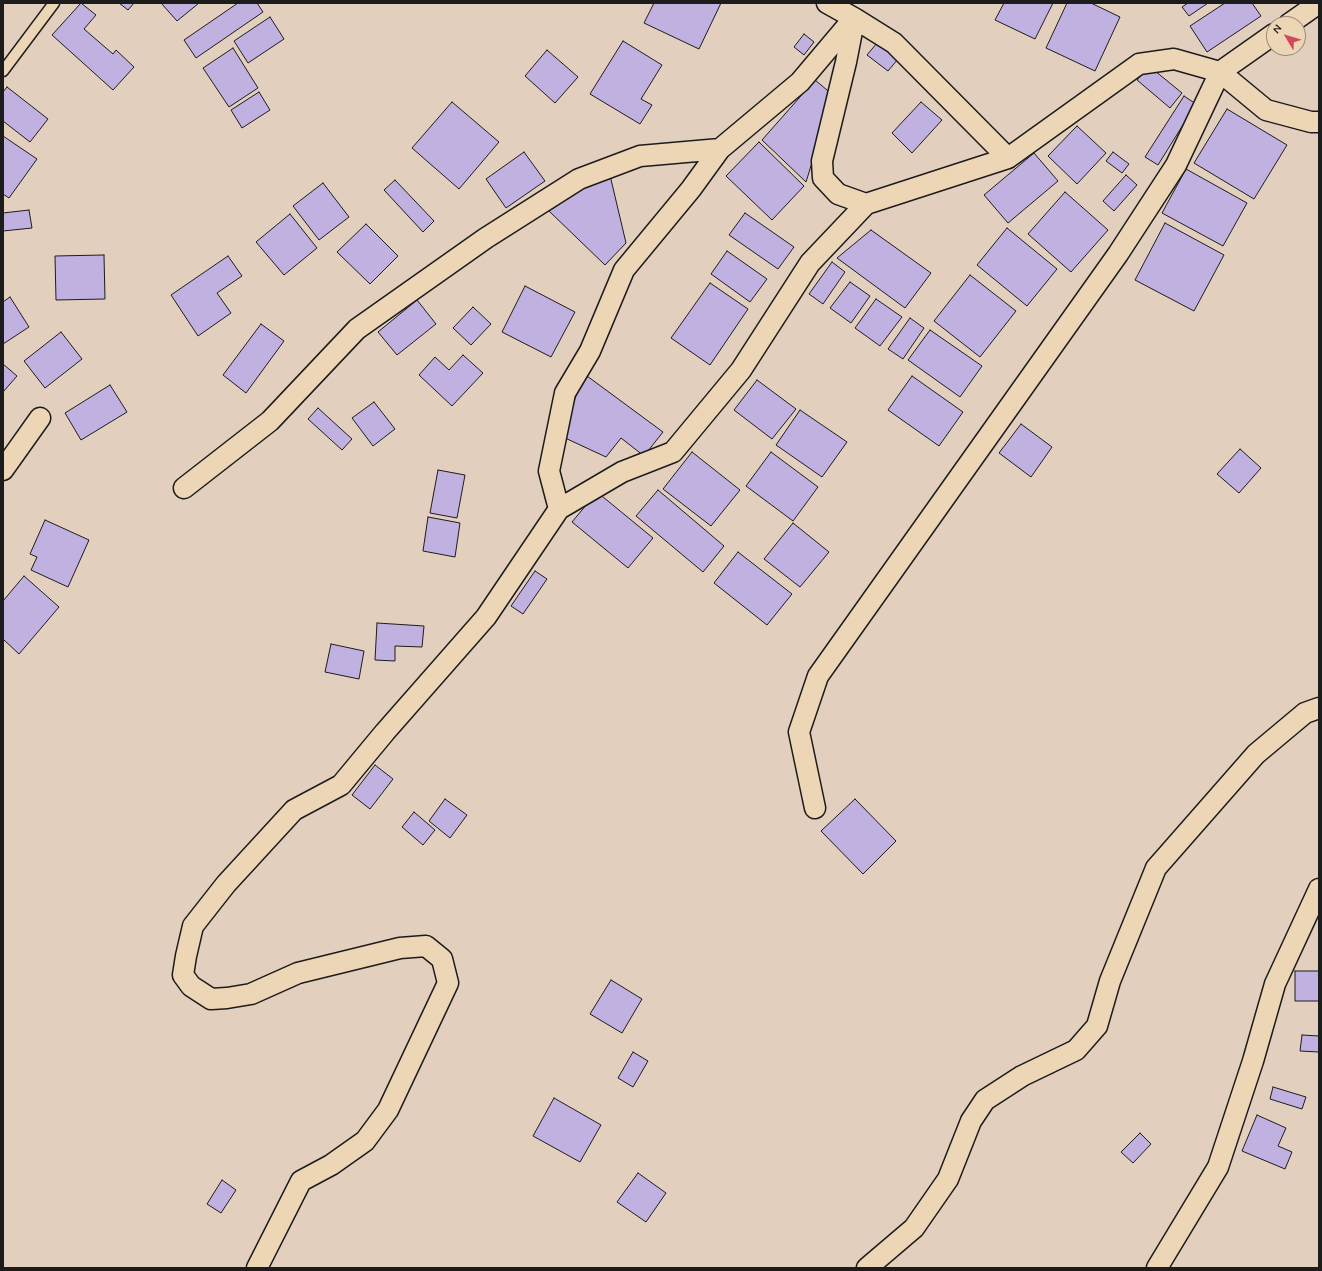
<!DOCTYPE html>
<html>
<head>
<meta charset="utf-8">
<style>
	body { margin:0 }
	#map { position:relative; width:1322px; height:1271px; overflow:hidden; background:#e3cfbe; font-family:Mynerve,sans-serif }
	canvas { display:block }
	.frame { position:absolute; inset:0; border:4px solid #1c1c1c; pointer-events:none }
	.north { position:absolute; left:1266px; top:16px; width:40px; height:40px; box-sizing:border-box; background:#ecd6b5; border:1px solid #998c78; border-radius:50%; rotate:308deg; font-size:11px; font-weight:700; line-height:16px; text-align:center; color:#1c1c1c }
	.north::after { content:''; display:block; margin:auto; width:14px; height:18px; background:#d1495b; clip-path:polygon(50% 0,100% 100%,50% 72%,0 100%) }
</style>
</head>
<body>
<div id="map">
<canvas width="1322" height="1271"></canvas>
<div class="frame"></div>
<div class="north">N</div>
</div>
<script>
const c = document.querySelector('canvas').getContext('2d');
c.lineJoin = 'round';
function fill(path, color) {
  c.fillStyle = color;
  c.fill(path, 'evenodd');
}
function poly(rows) {
  const path = new Path2D();
  for (const r of rows) {
    path.moveTo(r[0], r[1]);
    for (let i = 2; i < r.length; i += 2) path.lineTo(r[i], r[i + 1]);
  }
  return path;
}
function stroke(path, color, width, dash) {
  c.strokeStyle = color;
  c.lineWidth = width;
  c.lineCap = dash ? 'butt' : 'round';
  c.setLineDash(dash || []);
  c.stroke(path);
}
const building = poly([
	[81,3,96,15,84,29,113,54,116,50,134,67,113,90,52,35,81,3],
	[119,3,134,3,128,10,119,3],
	[161,3,199,3,177,21,161,3],
	[238,3,257,3,263,12,196,58,184,40,238,3],
	[654,3,721,3,699,49,644,23,654,3],
	[1004,3,1053,3,1035,39,995,20,1004,3],
	[1067,3,1091,3,1120,17,1095,71,1046,48,1067,3],
	[1188,3,1208,3,1189,16,1182,7,1188,3],
	[1225,3,1252,3,1261,16,1207,52,1190,26,1225,3],
	[270,17,284,39,248,63,234,41,270,17],
	[804,34,814,42,804,55,794,47,804,34],
	[623,41,662,65,641,99,652,105,640,124,590,94,623,41],
	[877,43,898,59,888,71,867,55,877,43],
	[233,48,258,88,229,107,203,68,233,48],
	[547,50,578,77,555,103,525,76,547,50],
	[1149,66,1182,93,1170,108,1137,80,1149,66],
	[815,80,833,95,806,182,762,140,815,80],
	[7,87,48,119,30,142,3,121,3,92,7,87],
	[259,92,270,110,242,128,231,110,259,92],
	[1184,96,1196,104,1158,165,1145,157,1184,96],
	[452,102,499,142,459,189,412,148,452,102],
	[921,102,942,120,912,153,892,133,921,102],
	[1227,109,1287,145,1254,199,1194,163,1227,109],
	[1077,126,1106,153,1077,184,1048,156,1077,126],
	[3,136,37,159,9,198,3,194,3,136],
	[759,142,804,186,772,220,726,176,759,142],
	[524,152,545,181,506,208,486,179,524,152],
	[1113,152,1129,164,1122,173,1106,161,1113,152],
	[1034,153,1058,181,1008,223,984,195,1034,153],
	[1186,169,1247,203,1223,246,1162,213,1186,169],
	[609,171,626,243,605,265,549,211,609,171],
	[1126,175,1137,185,1114,211,1103,201,1126,175],
	[395,180,434,221,423,232,384,190,395,180],
	[323,183,349,217,319,240,293,206,323,183],
	[1065,192,1108,230,1071,272,1028,234,1065,192],
	[29,210,32,228,3,231,3,213,29,210],
	[745,213,794,247,778,269,729,235,745,213],
	[290,214,317,248,284,275,256,242,290,214],
	[1165,223,1224,255,1194,311,1135,280,1165,223],
	[366,224,398,256,370,284,337,252,366,224],
	[1007,228,1057,269,1027,306,977,265,1007,228],
	[871,230,931,273,905,308,837,258,871,230],
	[727,251,767,279,750,302,711,274,727,251],
	[104,255,105,299,56,300,55,256,104,255],
	[228,256,242,276,217,293,231,313,198,336,171,295,228,256],
	[832,262,845,272,823,304,809,294,832,262],
	[970,275,1016,311,980,357,934,321,970,275],
	[850,282,870,296,851,323,830,308,850,282],
	[710,283,748,309,710,365,671,338,710,283],
	[525,286,575,312,551,357,502,332,525,286],
	[10,297,29,327,3,344,3,302,10,297],
	[876,299,902,317,880,346,855,328,876,299],
	[417,300,436,324,397,355,378,332,417,300],
	[473,307,491,324,471,345,453,328,473,307],
	[910,318,924,328,903,359,888,349,910,318],
	[261,324,284,341,246,393,223,375,261,324],
	[930,330,982,366,960,397,908,360,930,330],
	[61,332,82,359,45,388,24,361,61,332],
	[463,355,483,373,452,406,419,375,435,357,449,370,463,355],
	[3,364,17,376,3,392,3,364],
	[583,373,663,432,644,456,621,438,606,457,563,437,583,373],
	[912,376,963,412,939,446,888,410,912,376],
	[757,380,796,409,772,439,734,410,757,380],
	[110,385,127,412,81,440,65,413,110,385],
	[374,402,395,429,373,446,352,418,374,402],
	[318,408,352,439,342,450,308,419,318,408],
	[800,410,847,442,822,477,776,445,800,410],
	[1021,424,1052,447,1031,477,999,453,1021,424],
	[1240,449,1261,468,1239,493,1217,474,1240,449],
	[692,452,740,490,711,526,663,489,692,452],
	[771,452,818,487,793,521,746,486,771,452],
	[438,470,465,475,457,518,430,513,438,470],
	[658,490,724,546,703,572,636,516,658,490],
	[597,492,653,538,628,568,572,522,597,492],
	[428,517,460,523,455,557,423,551,428,517],
	[45,520,89,540,68,587,31,570,37,557,30,554,45,520],
	[793,523,829,552,800,587,764,559,793,523],
	[738,552,792,594,767,625,714,583,738,552],
	[535,571,547,579,523,614,511,606,535,571],
	[24,576,59,607,19,654,3,639,3,601,24,576],
	[377,623,424,626,422,647,395,646,395,661,375,660,377,623],
	[331,644,364,651,359,679,325,672,331,644],
	[375,765,393,779,370,809,352,795,375,765],
	[445,799,467,815,450,838,429,821,445,799],
	[855,799,896,841,863,874,821,831,855,799],
	[414,812,435,830,423,845,402,827,414,812],
	[1295,971,1319,971,1319,1001,1295,1001,1295,971],
	[611,980,642,999,622,1033,590,1014,611,980],
	[1302,1035,1319,1036,1319,1052,1300,1051,1302,1035],
	[633,1052,648,1061,633,1087,618,1078,633,1052],
	[1273,1087,1306,1097,1302,1109,1270,1099,1273,1087],
	[554,1098,601,1125,580,1162,533,1136,554,1098],
	[1257,1115,1286,1128,1278,1146,1292,1152,1285,1169,1242,1151,1257,1115],
	[1140,1133,1151,1144,1133,1163,1121,1152,1140,1133],
	[638,1173,666,1193,646,1222,617,1202,638,1173],
	[222,1180,236,1190,221,1213,207,1204,222,1180]
]);
fill(building, '#c1b1e1');
stroke(building, '#1c1c1c', 1);
const lane = poly([
	[3,71,54,3]
]);
const street = poly([
	[827,3,854,18,894,43,1008,158],
	[854,21,846,62,822,161,823,178,838,194,866,204],
	[1289,24,1319,3],
	[3,470,40,418],
	[184,488,270,421,357,329,486,238,579,179,640,156,720,149,800,82,854,18],
	[559,509,549,471,565,393,590,351,624,270,691,189,720,149],
	[815,808,799,732,818,676,1118,254,1176,165,1220,72,1274,34],
	[257,1268,301,1181,331,1165,365,1141,388,1110,448,983,442,959,426,946,400,948,298,973,251,994,227,998,211,999,191,986,183,975,186,956,193,926,226,884,294,810,341,785,385,732,486,617,559,509,622,472,673,452,741,370,810,263,866,204,1008,158,1139,64,1174,59,1220,72,1266,110,1311,122,1319,122],
	[867,1268,914,1228,948,1179,971,1121,985,1100,1022,1076,1076,1050,1097,1026,1110,981,1156,868,1256,754,1305,713,1319,708],
	[1157,1268,1218,1167,1253,1061,1275,984,1319,889]
]);
stroke(lane, '#1c1c1c', 13);
stroke(street, '#1c1c1c', 23);
stroke(lane, '#ecd6b5', 10);
stroke(street, '#ecd6b5', 20);
</script>
</body>
</html>
